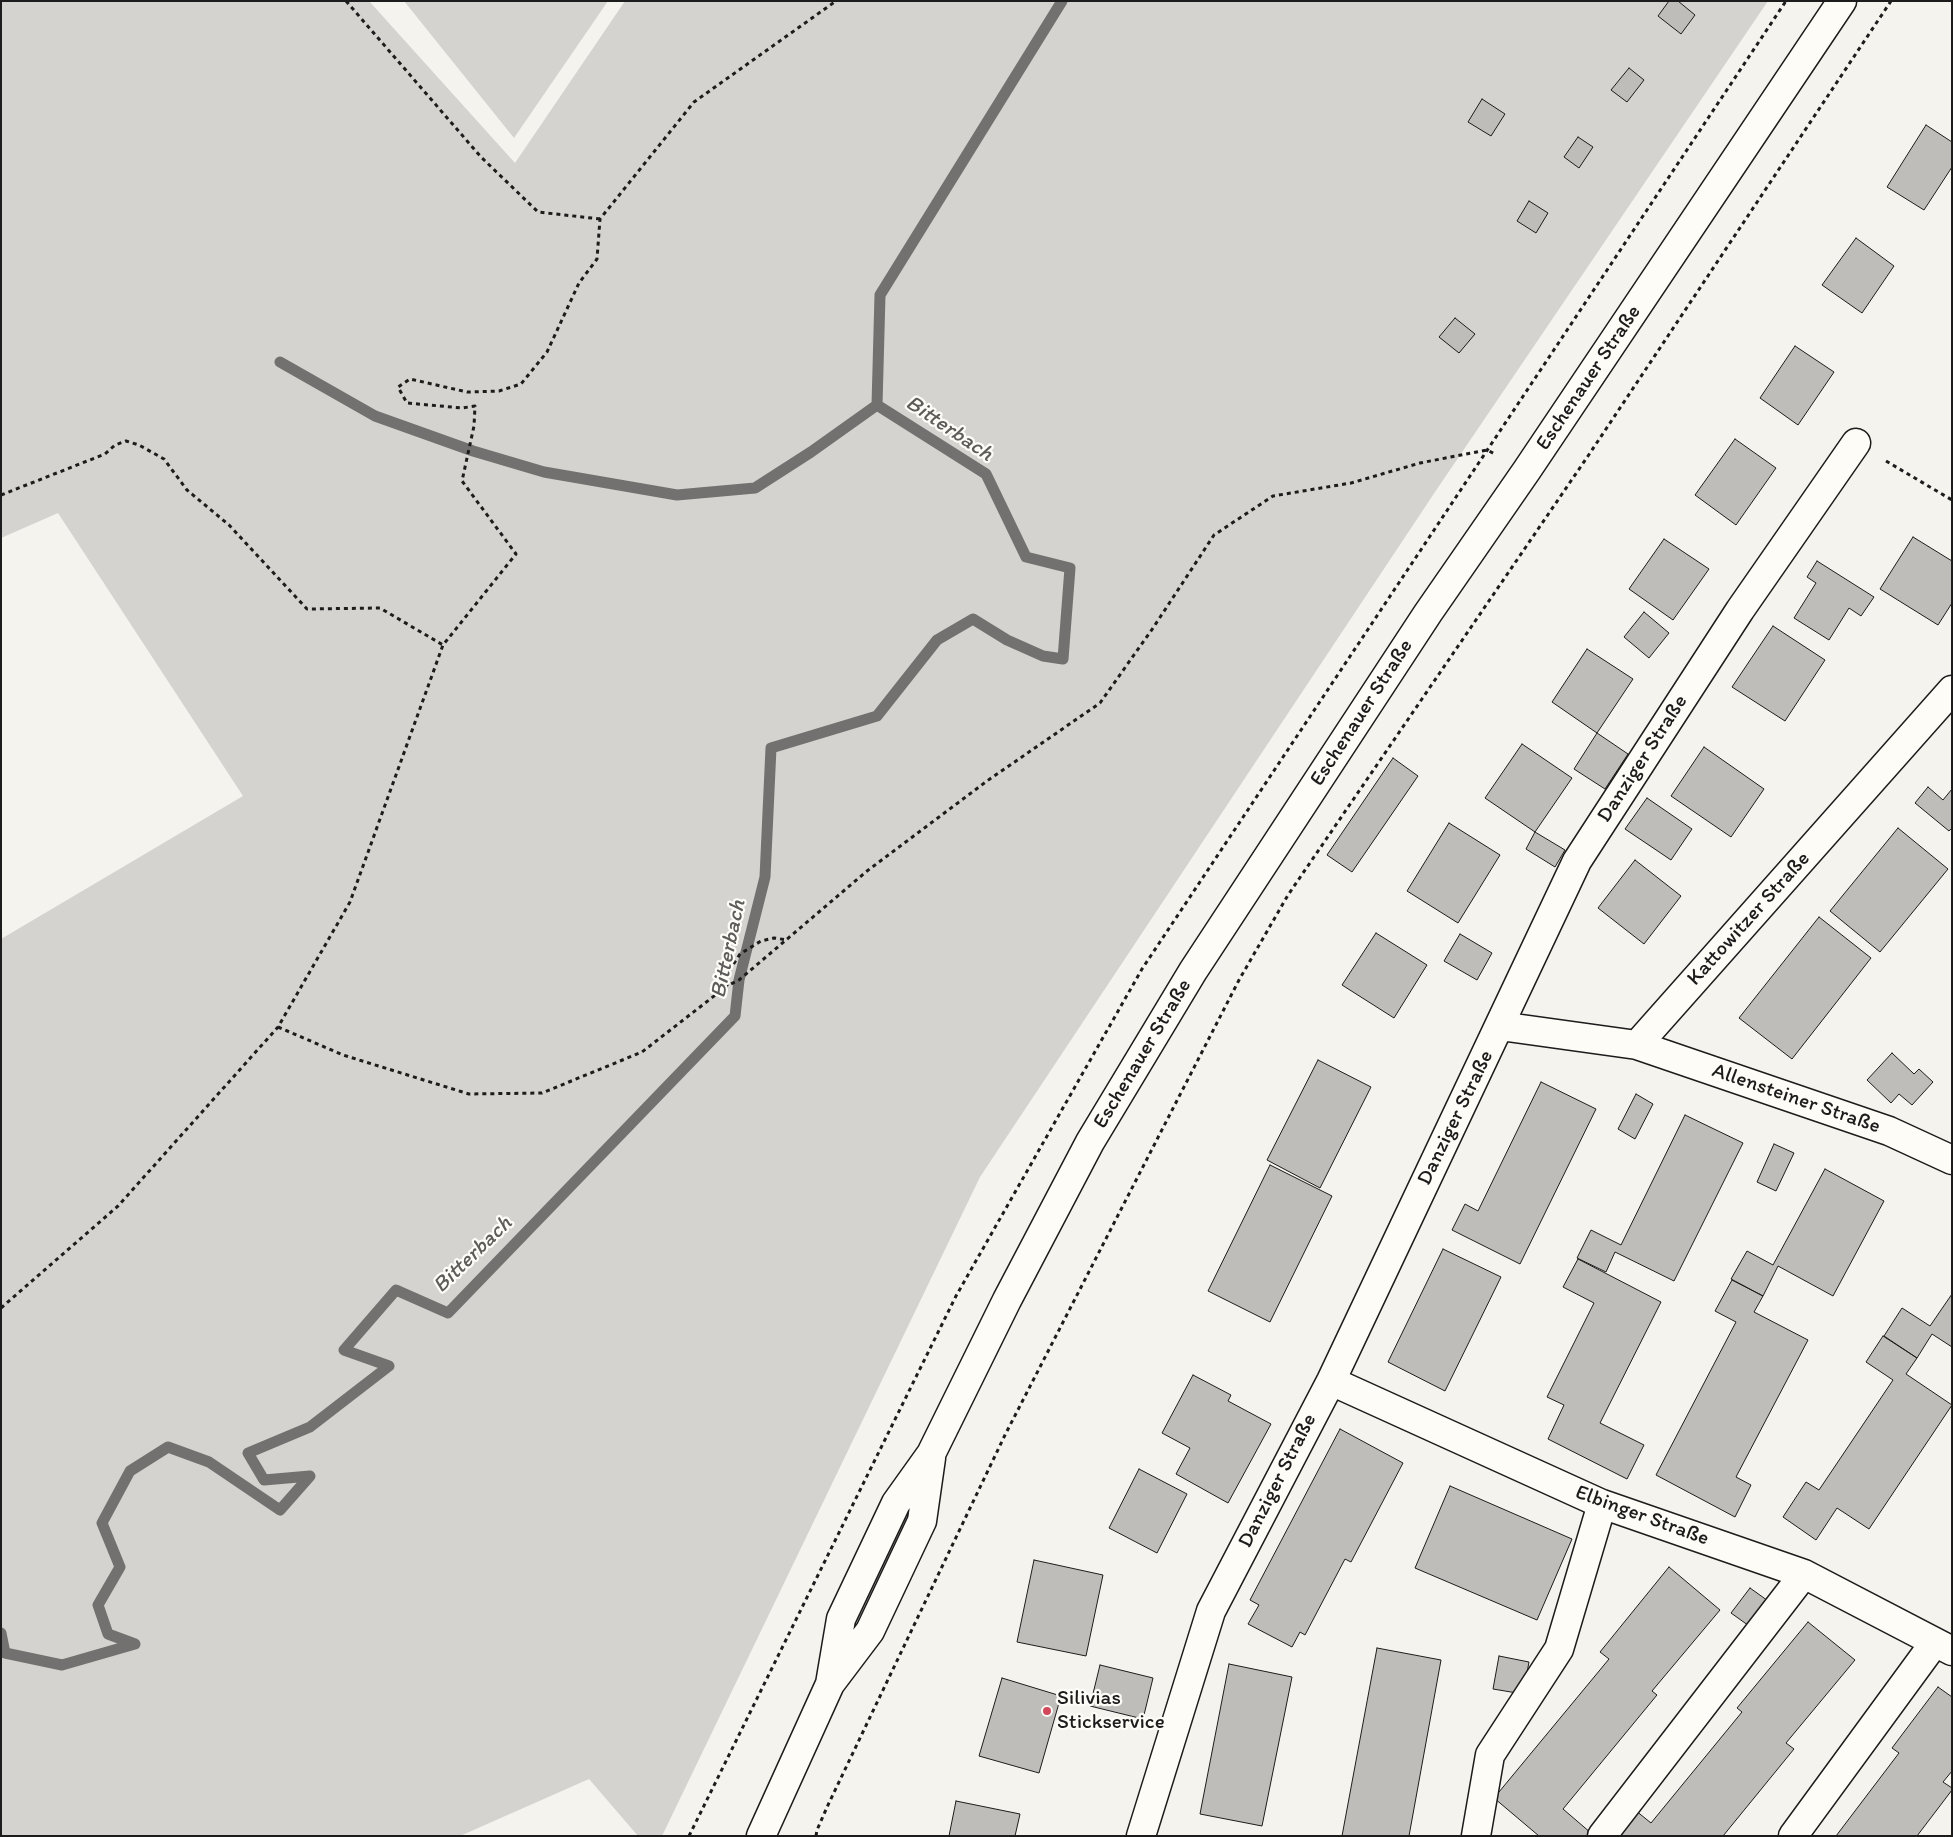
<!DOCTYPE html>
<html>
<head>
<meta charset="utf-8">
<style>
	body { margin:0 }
	#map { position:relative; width:1953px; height:1837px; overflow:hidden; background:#f4f3ee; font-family:Itim,sans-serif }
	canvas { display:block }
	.frame { position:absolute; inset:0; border:2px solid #1c1c1c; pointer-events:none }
</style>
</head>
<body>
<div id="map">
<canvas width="1953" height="1837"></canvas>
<div class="frame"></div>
</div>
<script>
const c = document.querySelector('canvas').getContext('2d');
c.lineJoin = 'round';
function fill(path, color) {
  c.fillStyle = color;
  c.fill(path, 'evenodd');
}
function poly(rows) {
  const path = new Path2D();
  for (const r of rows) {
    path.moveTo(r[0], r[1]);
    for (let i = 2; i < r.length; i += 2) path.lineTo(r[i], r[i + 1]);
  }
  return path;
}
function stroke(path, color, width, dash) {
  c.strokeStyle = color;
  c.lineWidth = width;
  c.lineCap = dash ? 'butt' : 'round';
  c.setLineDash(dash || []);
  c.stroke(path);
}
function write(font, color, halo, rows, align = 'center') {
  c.font = font + ' Itim,sans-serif';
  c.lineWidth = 4.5;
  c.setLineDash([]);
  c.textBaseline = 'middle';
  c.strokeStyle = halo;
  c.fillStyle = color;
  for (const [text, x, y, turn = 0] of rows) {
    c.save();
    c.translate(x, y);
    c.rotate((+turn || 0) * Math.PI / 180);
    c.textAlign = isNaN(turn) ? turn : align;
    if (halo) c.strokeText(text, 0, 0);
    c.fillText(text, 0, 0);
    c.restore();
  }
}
fill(poly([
	[1,1,369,1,515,163,625,1,1768,1,1435,492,980,1177,662,1836,638,1836,589,1779,460,1836,1,1836,1,939,243,796,58,513,1,538],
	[404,1,608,1,514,138],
	[909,1517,910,1522,863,1619,856,1621,853,1616,900,1518]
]), '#d4d3cf');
stroke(poly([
	[280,362,375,416,473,451,544,472,677,495,755,488,811,452,877,405],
	[1,1633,5,1653,62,1665,135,1644,108,1634,98,1605,120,1567,102,1523,130,1471,168,1447,209,1462,280,1510,310,1476,264,1480,248,1453,310,1427,389,1366,344,1350,396,1290,448,1313,735,1016,739,980,765,877,771,748,877,716,937,640,973,619,1007,640,1043,656,1063,659,1070,568,1026,557,986,474,877,405,880,295,1062,1]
]), '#72716f', 11);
const building = poly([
	[1669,1,1678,1,1695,15,1681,34,1658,16,1669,1],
	[1629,68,1644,80,1627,102,1611,90,1629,68],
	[1482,99,1505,114,1491,136,1468,122,1482,99],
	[1926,125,1952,142,1952,167,1924,210,1887,187,1926,125],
	[1578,137,1593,147,1579,168,1564,157,1578,137],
	[1529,201,1548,213,1536,233,1517,221,1529,201],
	[1856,238,1894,266,1862,313,1822,285,1856,238],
	[1455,318,1475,334,1459,353,1439,337,1455,318],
	[1795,346,1834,372,1798,425,1760,398,1795,346],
	[1735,439,1776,468,1736,525,1695,495,1735,439],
	[1913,537,1952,561,1952,603,1938,625,1880,589,1913,537],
	[1664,539,1709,569,1673,620,1629,589,1664,539],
	[1817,561,1874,597,1861,616,1849,608,1829,640,1794,618,1816,583,1807,577,1817,561],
	[1644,612,1669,633,1649,658,1624,637,1644,612],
	[1773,626,1825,660,1785,721,1732,687,1773,626],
	[1587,649,1633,679,1597,733,1552,702,1587,649],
	[1597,733,1628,754,1605,789,1574,769,1597,733],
	[1522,744,1572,778,1535,832,1485,798,1522,744],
	[1704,747,1764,789,1731,837,1671,796,1704,747],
	[1393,758,1418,776,1352,872,1327,855,1393,758],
	[1928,787,1943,800,1952,789,1952,828,1949,831,1915,803,1928,787],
	[1647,798,1692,829,1671,860,1625,829,1647,798],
	[1449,823,1500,855,1458,923,1407,891,1449,823],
	[1898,828,1948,869,1880,952,1830,911,1898,828],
	[1535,832,1565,850,1555,867,1526,849,1535,832],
	[1635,860,1681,896,1644,944,1598,908,1635,860],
	[1819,917,1871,958,1792,1059,1739,1018,1819,917],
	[1376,933,1427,965,1394,1018,1342,985,1376,933],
	[1460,934,1492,953,1477,980,1444,961,1460,934],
	[1892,1053,1914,1074,1919,1069,1933,1082,1912,1105,1899,1094,1891,1103,1867,1080,1892,1053],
	[1318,1060,1371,1087,1320,1188,1267,1160,1318,1060],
	[1541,1082,1596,1109,1520,1264,1452,1230,1465,1204,1478,1211,1541,1082],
	[1636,1094,1653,1104,1635,1139,1618,1129,1636,1094],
	[1685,1115,1743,1143,1674,1281,1615,1252,1606,1272,1577,1258,1591,1230,1621,1245,1685,1115],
	[1774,1144,1794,1153,1776,1191,1757,1182,1774,1144],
	[1270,1165,1332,1196,1270,1322,1208,1291,1270,1165],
	[1825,1169,1884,1201,1833,1296,1778,1266,1763,1296,1731,1279,1747,1251,1773,1265,1825,1169],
	[1443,1249,1501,1277,1445,1391,1388,1362,1443,1249],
	[1578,1259,1661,1302,1600,1423,1644,1445,1627,1479,1548,1439,1564,1405,1547,1397,1594,1303,1563,1287,1578,1259],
	[1732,1280,1763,1296,1754,1312,1808,1340,1736,1477,1751,1485,1735,1517,1656,1475,1736,1322,1715,1311,1732,1280],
	[1952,1294,1952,1347,1932,1334,1917,1358,1884,1336,1902,1308,1930,1326,1952,1294],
	[1883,1336,1917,1358,1906,1374,1952,1405,1869,1529,1837,1508,1816,1540,1783,1517,1806,1482,1819,1490,1893,1380,1866,1362,1883,1336],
	[1193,1375,1231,1395,1228,1401,1271,1424,1228,1503,1176,1474,1190,1448,1162,1433,1193,1375],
	[1340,1429,1403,1463,1351,1562,1345,1559,1305,1635,1300,1632,1292,1647,1248,1624,1259,1605,1250,1600,1340,1429],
	[1139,1469,1187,1494,1157,1553,1109,1528,1139,1469],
	[1450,1486,1572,1539,1537,1620,1415,1568,1450,1486],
	[1034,1560,1103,1575,1086,1656,1017,1642,1034,1560],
	[1669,1567,1720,1610,1652,1691,1657,1695,1563,1809,1591,1833,1588,1836,1539,1836,1494,1798,1609,1659,1600,1652,1669,1567],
	[1750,1588,1771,1603,1752,1628,1731,1613,1750,1588],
	[1808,1622,1855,1660,1786,1743,1794,1749,1723,1836,1614,1836,1635,1810,1651,1823,1742,1712,1737,1708,1808,1622],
	[1377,1648,1441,1660,1409,1836,1342,1836,1377,1648],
	[1499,1656,1529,1662,1523,1694,1493,1689,1499,1656],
	[1229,1664,1292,1677,1262,1826,1200,1814,1229,1664],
	[1100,1665,1153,1678,1143,1719,1090,1706,1100,1665],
	[1002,1678,1061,1696,1039,1773,979,1756,1002,1678],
	[1938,1687,1952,1697,1952,1771,1943,1782,1952,1788,1952,1790,1917,1836,1836,1836,1899,1753,1892,1748,1938,1687],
	[956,1801,1020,1814,1015,1836,949,1836,956,1801]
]);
fill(building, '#bebdba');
stroke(building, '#1c1c1c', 1);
const minor = poly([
	[1500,1026,1637,1045,1952,690],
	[1637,1045,1889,1131,1952,1160],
	[1331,1381,1602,1504,1804,1574,1952,1651],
	[1141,1836,1211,1611,1331,1381,1577,861,1740,610,1856,443],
	[1476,1836,1490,1755,1559,1649,1602,1504],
	[1602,1836,1804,1574],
	[1793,1836,1935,1642]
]);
const major = poly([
	[830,1684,841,1619,896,1503,931,1454,1007,1300,1090,1142,1193,971,1428,613,1527,470,1842,1],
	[761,1836,830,1684,870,1631,922,1521,931,1458]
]);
stroke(minor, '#1c1c1c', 31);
stroke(major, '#1c1c1c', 31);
stroke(poly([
	[346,1,481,157,538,212,600,219],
	[1886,461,1952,500],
	[1,495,105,454,115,445,126,441,139,445,164,459,187,490,229,525,307,609,380,608,443,645],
	[727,986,727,974,740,954,761,941,774,938,788,940],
	[278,1027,343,1055,469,1094,542,1093,642,1052,727,986,739,980,867,871,987,781,1100,703,1153,628,1214,535,1273,496,1351,483,1420,463,1487,450,1495,454],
	[1,1308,118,1206,278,1027,350,902,443,645,516,554,462,481,474,426,475,406,462,408,407,403,398,387,410,379,467,392,499,391,521,384,547,352,579,283,597,259,600,219,694,102,836,1],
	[689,1836,956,1296,1142,969,1786,1],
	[816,1836,817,1830,828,1805,1005,1435,1239,980,1288,895,1588,456,1891,1]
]), '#1c1c1c', 3, [4, 4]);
stroke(minor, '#fdfcf7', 28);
stroke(major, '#fdfcf7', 28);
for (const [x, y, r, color] of [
	[1047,1711,5,"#d1495b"]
]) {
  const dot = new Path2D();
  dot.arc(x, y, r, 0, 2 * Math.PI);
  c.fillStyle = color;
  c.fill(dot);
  stroke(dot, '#fdfcf7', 2);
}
write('21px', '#1c1c1c', '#fdfcf7', [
	["Eschenauer Straße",1589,378,-56],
	["Eschenauer Straße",1362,713,-57],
	["Danziger Straße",1643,759,-57],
	["Kattowitzer Straße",1749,919,-48],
	["Eschenauer Straße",1143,1054,-59],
	["Allensteiner Straße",1796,1099,19],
	["Danziger Straße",1456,1118,-64],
	["Danziger Straße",1278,1481,-63],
	["Elbinger Straße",1642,1516,20]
]);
write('21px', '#1c1c1c', '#fdfcf7', [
	["Silivias",1057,1699],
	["Stickservice",1057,1723]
], 'left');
write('italic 22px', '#5c5c5a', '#fdfcf7', [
	["Bitterbach",949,429,34],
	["Bitterbach",729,949,-78],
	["Bitterbach",473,1255,-44]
]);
</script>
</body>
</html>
